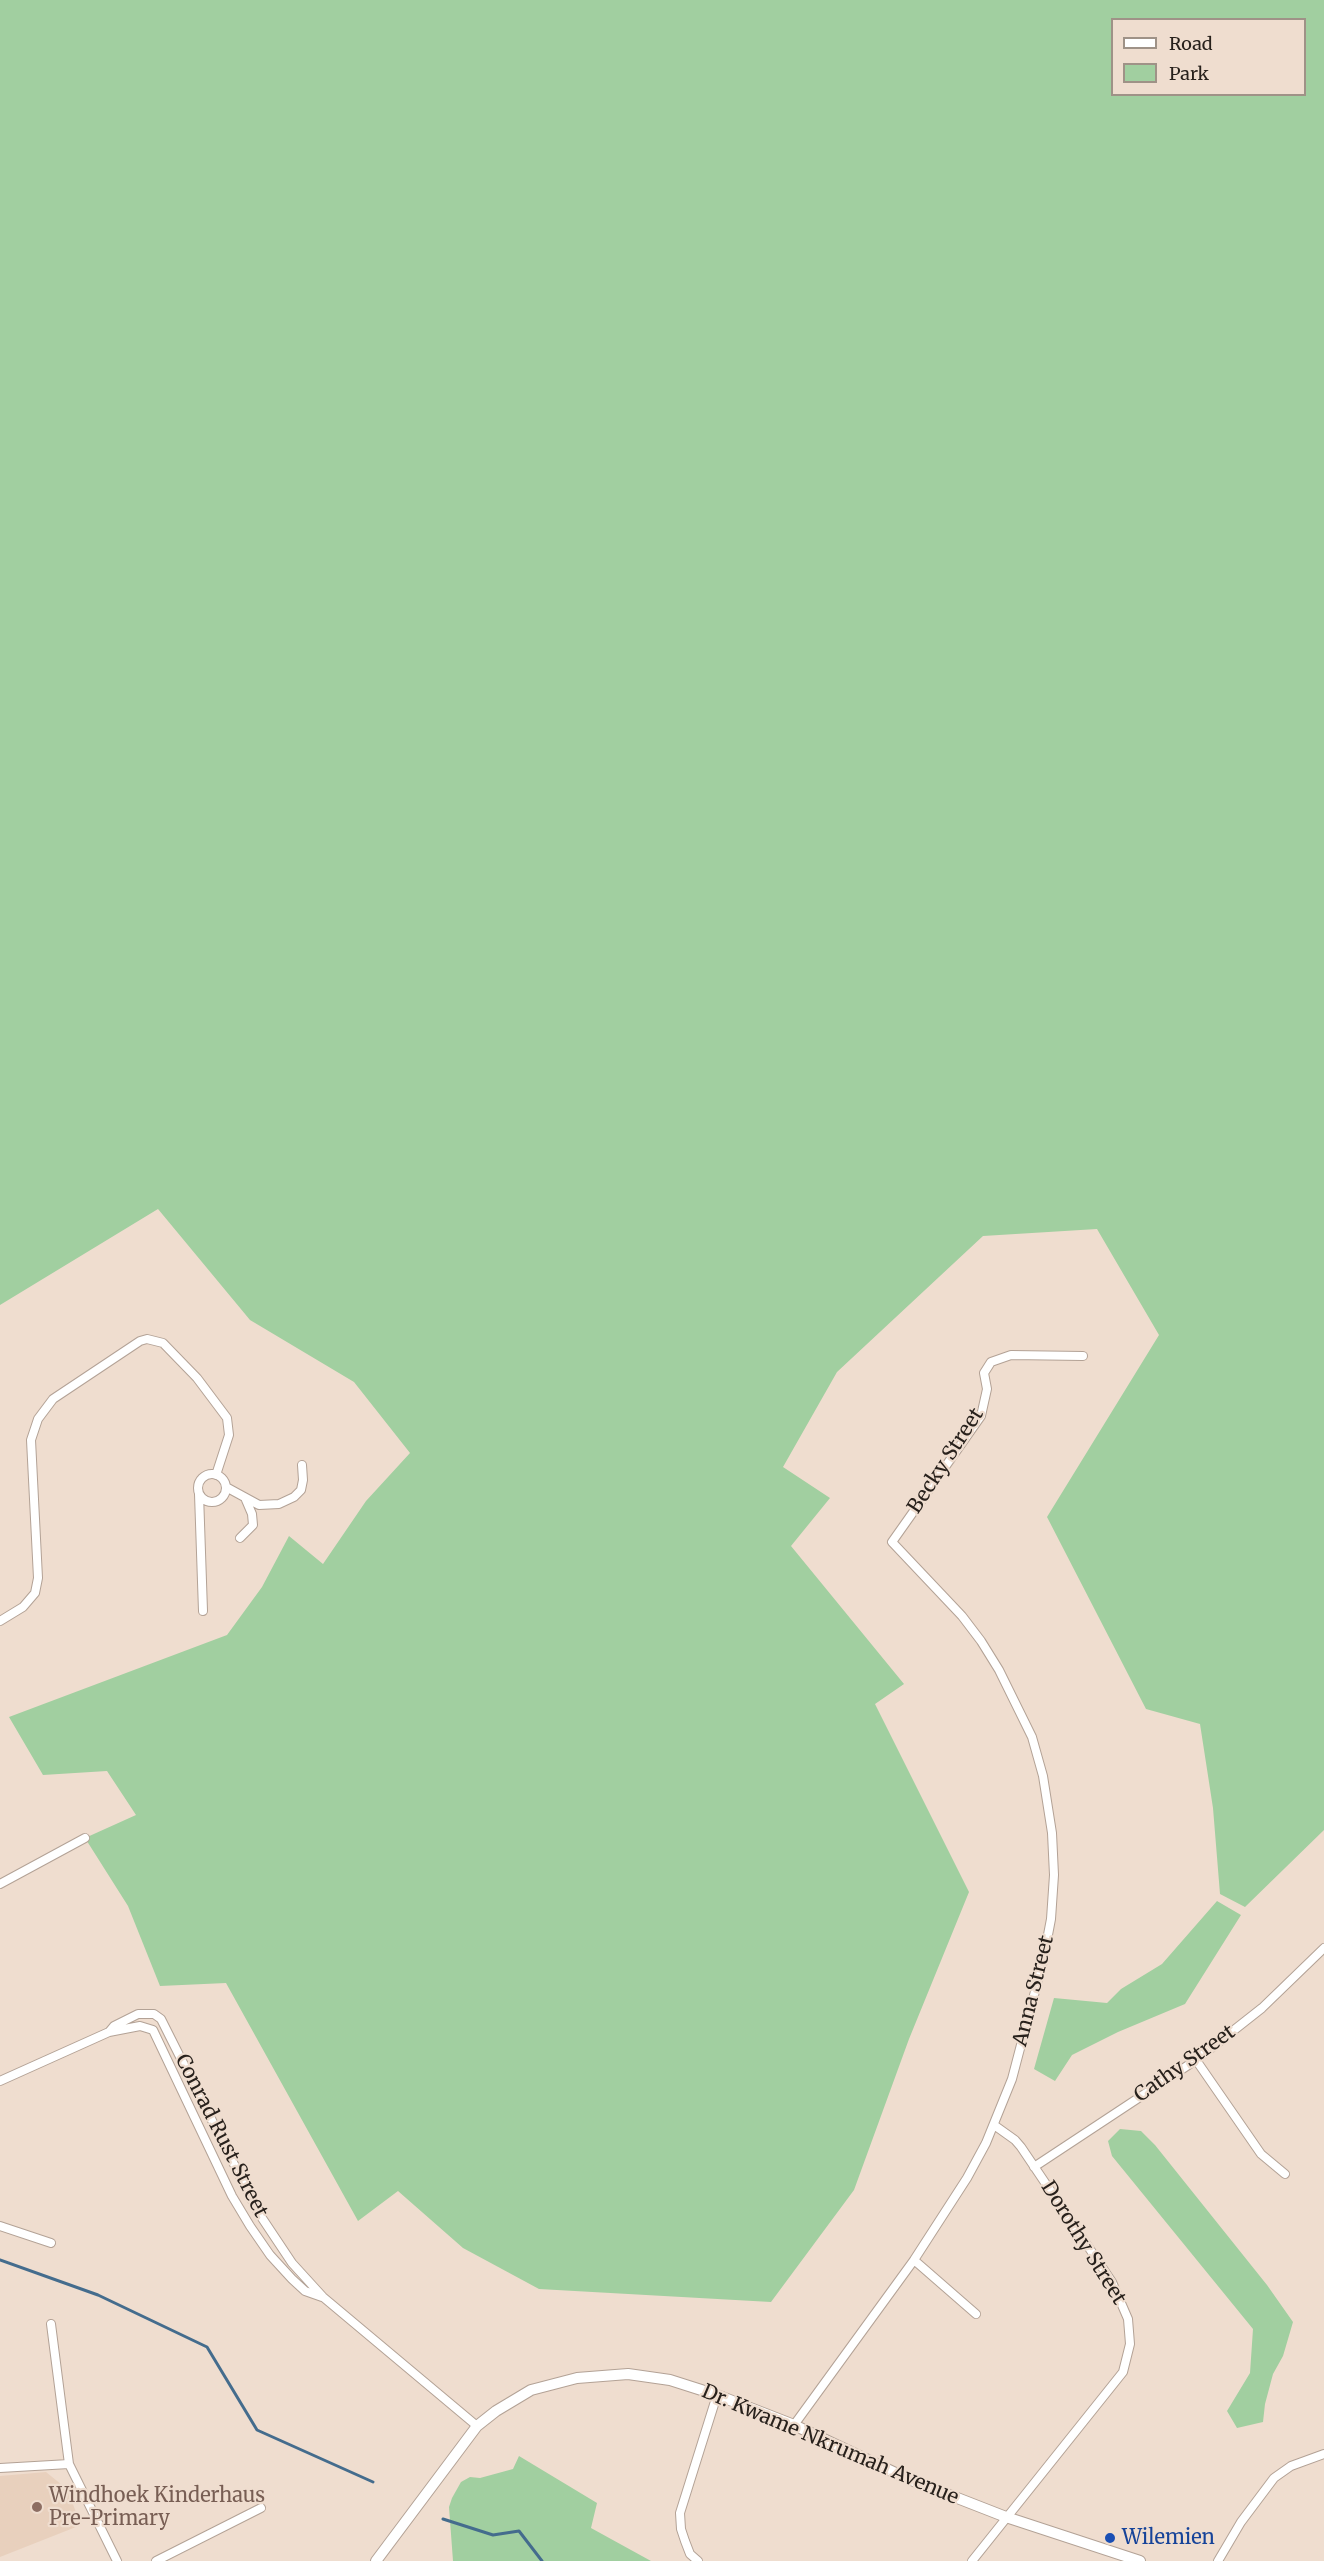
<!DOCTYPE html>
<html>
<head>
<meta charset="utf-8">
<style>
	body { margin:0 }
	#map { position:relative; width:1324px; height:2561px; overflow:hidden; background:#efddcf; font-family:Merriweather,serif }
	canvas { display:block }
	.legend { position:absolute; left:1111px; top:18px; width:195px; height:78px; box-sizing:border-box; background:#efddcf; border:2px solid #9f9287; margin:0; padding:8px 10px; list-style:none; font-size:18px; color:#28211c }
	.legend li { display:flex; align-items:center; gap:12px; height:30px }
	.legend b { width:30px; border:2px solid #9f9287 }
</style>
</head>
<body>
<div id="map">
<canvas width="1324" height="2561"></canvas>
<ul class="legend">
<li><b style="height:8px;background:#fff"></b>Road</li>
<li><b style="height:16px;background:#a1cfa0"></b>Park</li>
</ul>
</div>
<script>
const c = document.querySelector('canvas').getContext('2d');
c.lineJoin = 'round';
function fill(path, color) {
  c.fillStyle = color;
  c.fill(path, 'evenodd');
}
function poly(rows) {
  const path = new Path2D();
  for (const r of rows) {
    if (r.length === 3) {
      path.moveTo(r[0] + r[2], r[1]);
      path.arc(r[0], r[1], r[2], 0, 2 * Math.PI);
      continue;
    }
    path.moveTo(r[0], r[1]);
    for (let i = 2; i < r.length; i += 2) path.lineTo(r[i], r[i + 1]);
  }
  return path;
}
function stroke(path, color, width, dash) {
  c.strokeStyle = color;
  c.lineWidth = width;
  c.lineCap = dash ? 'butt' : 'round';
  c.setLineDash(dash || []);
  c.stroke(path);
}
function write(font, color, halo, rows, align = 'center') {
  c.font = font + ' Merriweather,serif';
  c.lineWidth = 4.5;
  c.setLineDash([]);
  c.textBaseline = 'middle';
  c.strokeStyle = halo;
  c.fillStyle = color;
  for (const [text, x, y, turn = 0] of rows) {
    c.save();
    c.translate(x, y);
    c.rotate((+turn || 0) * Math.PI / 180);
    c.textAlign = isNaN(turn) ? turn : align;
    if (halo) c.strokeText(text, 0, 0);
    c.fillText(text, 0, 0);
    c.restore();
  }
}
fill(poly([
	[46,2472,67,2489,81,2525,0,2557,0,2476]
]), '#e8d0bd');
fill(poly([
	[0,0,1324,0,1324,1830,1245,1907,1220,1894,1213,1808,1200,1724,1146,1709,1047,1517,1159,1335,1097,1229,983,1236,837,1372,783,1467,830,1498,791,1546,904,1684,875,1704,969,1892,909,2039,854,2190,771,2302,539,2289,463,2248,398,2191,358,2221,226,1983,160,1986,128,1906,85,1838,136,1815,107,1771,43,1775,9,1717,227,1635,262,1587,289,1536,323,1564,366,1501,410,1453,354,1382,250,1320,158,1209,0,1305],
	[1112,20,1304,20,1304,94,1112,94],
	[1217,1901,1241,1915,1185,2004,1118,2032,1072,2055,1055,2081,1034,2069,1054,1998,1107,2003,1121,1989,1162,1964],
	[1120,2129,1141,2131,1155,2145,1267,2285,1293,2322,1283,2356,1273,2374,1265,2404,1263,2422,1237,2428,1227,2411,1250,2373,1253,2329,1112,2156,1108,2141],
	[519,2456,597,2503,591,2528,651,2561,453,2561,449,2507,452,2498,461,2482,470,2477,480,2478,513,2469]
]), '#a1cfa0');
stroke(poly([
	[0,2260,98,2295,207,2347,257,2430,373,2482],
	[443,2519,493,2535,519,2531,542,2561]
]), '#446c8d', 3);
const street = poly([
	[212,1488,14],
	[226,1487,259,1505,279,1504,294,1497,301,1490,303,1480,302,1465],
	[199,1494,203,1611],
	[240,1538,253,1525,252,1514,246,1500],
	[0,1621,23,1607,35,1593,38,1578,31,1440,38,1419,53,1399,140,1341,147,1339,163,1343,197,1378,227,1418,229,1435,216,1475],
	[0,1884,85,1838],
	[109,2032,114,2026,138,2014,154,2014,161,2019,258,2212,292,2263,323,2297,477,2426],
	[1196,2060,1261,2154,1285,2174],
	[0,2081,109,2032,140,2026,153,2030,232,2196,250,2226,270,2255,292,2279,305,2291,322,2297],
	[1034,2167,1196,2060,1262,2008,1324,1948],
	[0,2226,51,2243],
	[914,2260,976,2314],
	[51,2324,69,2464,117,2561],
	[794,2425,914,2260,967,2178,986,2143,1012,2079,1043,1961,1051,1919,1054,1875,1052,1833,1043,1776,1032,1737,999,1670,981,1641,962,1616,892,1542,981,1416,987,1389,984,1373,991,1362,1011,1355,1083,1356],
	[0,2468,69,2464],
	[156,2561,261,2508],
	[698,2561,690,2554,685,2541,681,2529,680,2513,717,2395],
	[972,2561,1123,2372,1130,2344,1128,2319,1112,2282,1021,2147,1015,2140,994,2125],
	[1218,2561,1241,2522,1274,2478,1291,2466,1324,2454]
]);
const secondary = poly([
	[376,2561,477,2426,496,2411,531,2390,577,2378,628,2374,670,2380,717,2395,794,2425,906,2478,1006,2517,1140,2561]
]);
stroke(street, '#b3a296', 10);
stroke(secondary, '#b3a296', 12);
stroke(street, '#fff', 8);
stroke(secondary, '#fff', 10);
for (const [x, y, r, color] of [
	[37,2507,6,"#8d6e63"],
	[1110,2538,6,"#1a4fb4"]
]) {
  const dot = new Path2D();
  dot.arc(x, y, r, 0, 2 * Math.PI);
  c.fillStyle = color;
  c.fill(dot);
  stroke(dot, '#efddcf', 2);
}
write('20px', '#28211c', '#efddcf', [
	["Becky Street",946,1461,-57],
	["Anna Street",1034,1991,-76],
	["Cathy Street",1185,2064,-35],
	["Conrad Rust Street",221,2136,63],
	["Dorothy Street",1083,2243,58],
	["Dr. Kwame Nkrumah Avenue",830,2445,23]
]);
write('20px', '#785e54', '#efddcf', [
	["Windhoek Kinderhaus",49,2496],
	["Pre-Primary",49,2519]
], 'left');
write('20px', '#164399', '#efddcf', [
	["Wilemien",1122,2538]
], 'left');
</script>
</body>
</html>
